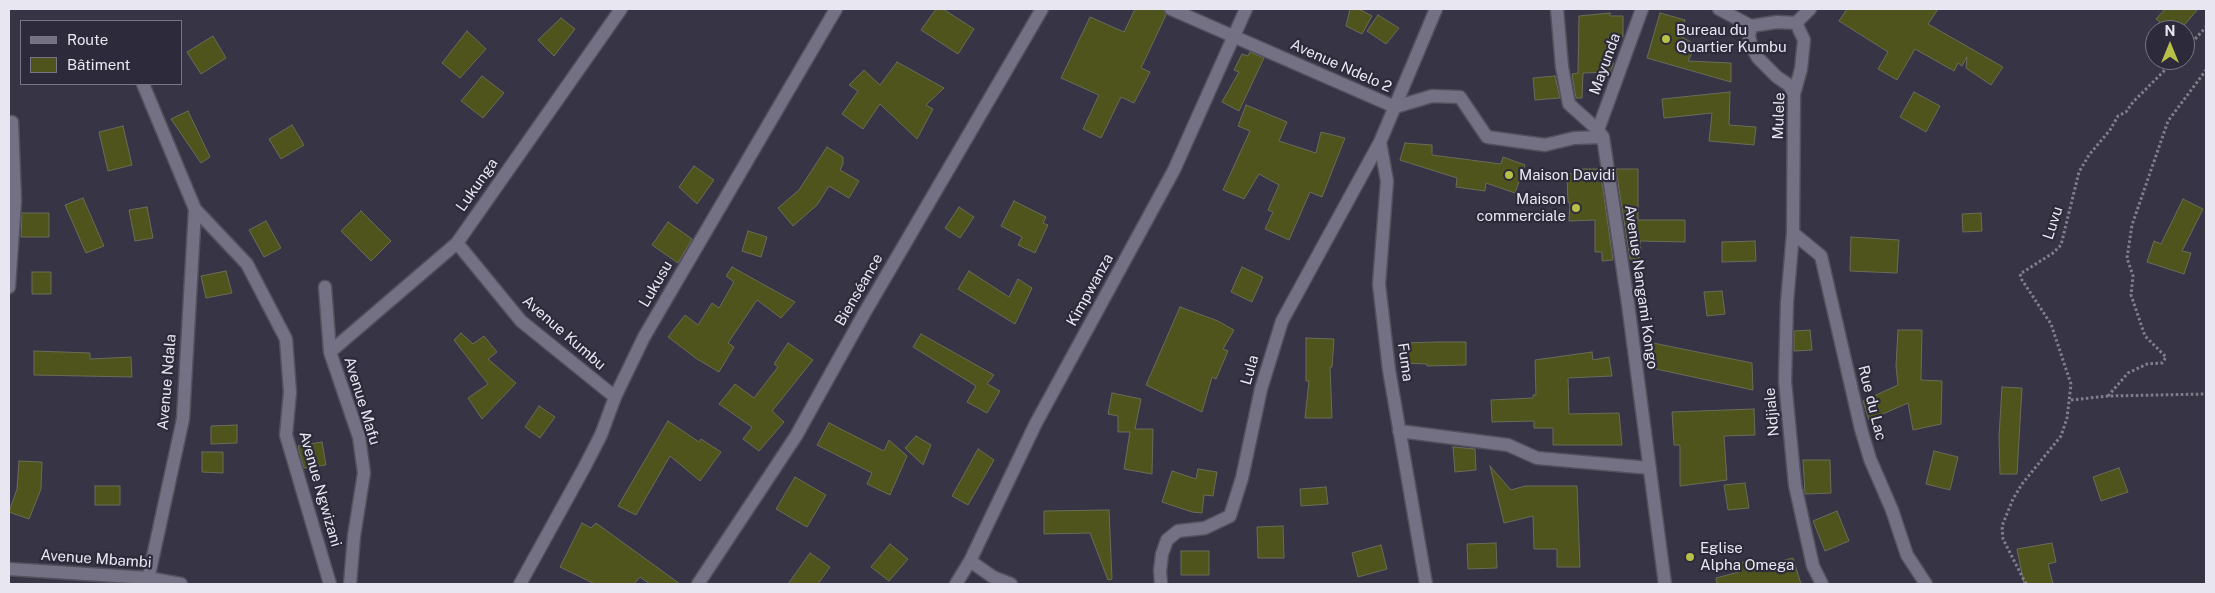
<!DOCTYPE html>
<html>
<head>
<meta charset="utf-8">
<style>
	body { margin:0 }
	#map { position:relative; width:2215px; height:593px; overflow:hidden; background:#373545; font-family:"Public Sans",sans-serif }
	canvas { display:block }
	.frame { position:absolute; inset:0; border:10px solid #e8e7f1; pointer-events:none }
	.legend { position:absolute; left:20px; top:20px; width:162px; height:65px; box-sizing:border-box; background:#2d2b3b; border:1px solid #787684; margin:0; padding:6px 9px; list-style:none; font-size:15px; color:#e8e7f1 }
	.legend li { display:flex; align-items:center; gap:10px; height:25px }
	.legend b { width:25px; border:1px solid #787684 }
	.north { position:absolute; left:2145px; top:20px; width:50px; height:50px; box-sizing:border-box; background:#2d2b3b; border:1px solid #787684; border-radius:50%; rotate:0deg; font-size:14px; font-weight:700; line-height:20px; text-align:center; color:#e8e7f1 }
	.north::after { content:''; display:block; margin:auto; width:18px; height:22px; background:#b8c147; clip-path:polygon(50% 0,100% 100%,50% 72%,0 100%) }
</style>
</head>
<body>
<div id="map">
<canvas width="2215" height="593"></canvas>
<div class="frame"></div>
<ul class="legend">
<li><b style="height:6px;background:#747184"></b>Route</li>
<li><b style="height:14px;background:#4f531c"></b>Bâtiment</li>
</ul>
<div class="north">N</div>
</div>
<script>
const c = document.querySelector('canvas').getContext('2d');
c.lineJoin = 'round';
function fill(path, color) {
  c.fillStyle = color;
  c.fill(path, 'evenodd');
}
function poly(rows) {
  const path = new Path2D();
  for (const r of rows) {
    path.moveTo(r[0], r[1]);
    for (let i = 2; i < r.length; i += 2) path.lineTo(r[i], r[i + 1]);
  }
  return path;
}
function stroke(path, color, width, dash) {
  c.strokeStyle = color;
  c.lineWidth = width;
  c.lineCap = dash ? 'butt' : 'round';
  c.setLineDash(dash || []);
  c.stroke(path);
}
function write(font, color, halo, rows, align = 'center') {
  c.font = font + ' "Public Sans",sans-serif';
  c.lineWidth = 4.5;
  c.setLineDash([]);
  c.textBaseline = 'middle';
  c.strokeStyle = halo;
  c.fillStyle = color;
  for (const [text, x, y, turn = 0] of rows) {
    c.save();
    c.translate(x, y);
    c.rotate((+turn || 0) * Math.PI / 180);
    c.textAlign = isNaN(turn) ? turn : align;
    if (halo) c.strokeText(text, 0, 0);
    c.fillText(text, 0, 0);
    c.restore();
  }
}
const building = poly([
	[936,9,943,9,974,29,958,54,921,30,936,9],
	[1135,9,1163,9,1166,15,1141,68,1150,72,1134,103,1121,97,1101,138,1083,129,1099,95,1061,78,1090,17,1124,32,1135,9],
	[1350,9,1359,9,1372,16,1362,34,1346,26,1350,9],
	[1847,9,1938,9,1928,24,2003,67,1991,85,1966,68,1967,57,1962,66,1958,63,1954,71,1915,49,1897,80,1878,69,1888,52,1839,21,1847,9],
	[2165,9,2198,9,2180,30,2154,30,2160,22,2156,19,2165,9],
	[1610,13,1610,16,1623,16,1623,37,1612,36,1613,65,1610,72,1583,73,1582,98,1576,98,1572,74,1578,73,1579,16,1610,13],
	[1660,13,1685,20,1680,36,1696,45,1688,61,1731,63,1731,82,1647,58,1660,13],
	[1378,15,1399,28,1386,44,1367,31,1378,15],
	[561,18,575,29,554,56,538,40,561,18],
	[467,31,486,49,460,78,442,63,467,31],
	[213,36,226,58,201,74,187,52,213,36],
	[1250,52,1264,58,1239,111,1222,102,1239,72,1234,70,1242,54,1248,56,1250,52],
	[897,62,944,88,926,105,933,109,917,139,880,104,863,129,842,114,858,91,849,85,864,70,880,85,897,62],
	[482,76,504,93,483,118,461,101,482,76],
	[1555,76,1560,98,1535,100,1533,78,1555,76],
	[1730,92,1729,125,1756,127,1754,145,1709,141,1712,113,1664,118,1662,99,1730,92],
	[1914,92,1940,106,1926,132,1900,117,1914,92],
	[1246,105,1287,122,1279,141,1316,153,1321,132,1345,138,1322,197,1310,192,1289,240,1265,229,1273,212,1268,210,1279,185,1259,174,1244,199,1223,190,1250,131,1238,126,1246,105],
	[188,111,210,157,201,163,171,119,188,111],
	[292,125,304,145,281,159,269,139,292,125],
	[123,126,132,165,108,171,99,132,123,126],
	[1405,143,1432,145,1432,155,1501,164,1503,157,1525,165,1515,193,1486,183,1485,191,1456,187,1457,178,1400,160,1405,143],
	[827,147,843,157,843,164,840,170,859,181,849,198,829,186,817,205,793,226,778,208,799,190,827,147],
	[694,166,714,180,697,204,679,187,694,166],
	[1580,169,1600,169,1613,260,1602,261,1602,252,1595,252,1595,220,1569,221,1570,203,1568,202,1567,174,1580,173,1580,169],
	[1616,169,1638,169,1638,220,1685,220,1685,242,1640,241,1641,251,1639,251,1639,259,1630,259,1616,169],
	[83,198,104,246,86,253,65,205,83,198],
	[2183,199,2203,209,2182,251,2191,253,2184,274,2147,262,2154,241,2161,244,2183,199],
	[1014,201,1046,217,1043,223,1048,225,1035,253,1018,245,1022,237,1001,226,1014,201],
	[147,207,153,238,135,241,129,210,147,207],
	[959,207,974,217,960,238,945,228,959,207],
	[361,211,391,241,371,261,341,231,361,211],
	[22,213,49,213,49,237,21,237,22,213],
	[1981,213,1982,231,1963,232,1962,214,1981,213],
	[266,221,281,248,264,257,249,230,266,221],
	[668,222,692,239,678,263,652,245,668,222],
	[748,231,767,237,761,257,742,251,748,231],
	[1851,237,1899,240,1897,273,1850,271,1851,237],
	[1755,241,1756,261,1722,262,1722,242,1755,241],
	[732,267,795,302,781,318,757,300,728,343,734,347,719,372,697,359,668,337,685,315,698,325,712,303,719,308,734,282,726,276,732,267],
	[1242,267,1263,277,1252,302,1231,292,1242,267],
	[226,271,232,293,206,298,201,276,226,271],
	[969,271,1009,297,1018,279,1032,288,1015,324,958,289,969,271],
	[32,272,51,272,51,294,32,294,32,272],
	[1722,291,1725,314,1707,316,1704,292,1722,291],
	[1180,307,1218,321,1234,330,1223,349,1228,351,1216,379,1212,377,1202,412,1146,385,1180,307],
	[1810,330,1812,350,1794,351,1794,331,1810,330],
	[1898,330,1922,330,1921,380,1942,381,1941,424,1913,430,1908,403,1869,420,1863,401,1898,385,1896,366,1898,330],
	[461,333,473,344,484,336,497,352,488,359,516,383,482,419,468,398,488,384,454,340,461,333],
	[921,334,994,375,987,384,1000,391,987,413,967,402,976,386,913,347,921,334],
	[1306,338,1334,339,1332,367,1330,367,1332,418,1305,418,1309,381,1306,381,1306,338],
	[1438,342,1466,342,1466,365,1427,366,1427,364,1401,363,1401,343,1438,342],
	[788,343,813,360,772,411,784,422,759,451,743,439,752,427,719,404,735,384,754,398,778,367,774,364,788,343],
	[1653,343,1752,363,1753,390,1647,367,1653,343],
	[34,351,90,353,90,359,131,357,132,377,34,375,34,351],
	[1592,352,1593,360,1609,357,1612,376,1568,378,1569,414,1619,413,1622,445,1553,445,1553,428,1534,428,1534,421,1492,422,1491,400,1533,398,1533,395,1536,395,1535,360,1592,352],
	[2002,387,2022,388,2017,474,2000,474,1999,437,2002,387],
	[1112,393,1141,399,1135,429,1153,429,1152,474,1124,469,1130,432,1118,432,1118,416,1108,414,1112,393],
	[539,406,555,417,540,438,525,427,539,406],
	[1754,409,1755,435,1724,436,1727,480,1680,486,1680,445,1674,445,1672,412,1754,409],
	[668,421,699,442,701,439,721,452,700,481,670,456,636,515,618,506,668,421],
	[829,423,884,451,889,440,907,456,890,495,867,484,872,473,817,445,829,423],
	[237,425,237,443,211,444,211,426,237,425],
	[916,436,931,445,923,465,905,448,916,436],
	[322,442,326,465,304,468,298,446,322,442],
	[1453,447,1475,449,1476,470,1455,472,1453,447],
	[978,449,994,460,968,505,952,496,978,449],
	[1934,451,1958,457,1950,490,1926,484,1934,451],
	[202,452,223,452,223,473,202,472,202,452],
	[1803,460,1830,460,1831,493,1805,494,1803,460],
	[19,461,42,462,41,489,29,519,9,512,17,489,19,461],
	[1490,466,1511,490,1525,486,1577,486,1580,567,1557,567,1557,549,1534,549,1533,516,1504,523,1490,466],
	[2119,468,2128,492,2101,501,2093,477,2119,468],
	[1198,469,1217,472,1213,496,1204,495,1202,513,1192,512,1162,502,1172,471,1196,479,1198,469],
	[795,477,826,495,807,527,776,509,795,477],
	[1745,483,1749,508,1728,510,1724,485,1745,483],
	[95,486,120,486,120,505,95,505,95,486],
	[1326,487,1328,504,1301,506,1300,489,1326,487],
	[1109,510,1112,579,1108,580,1090,533,1044,534,1044,511,1109,510],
	[1837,511,1849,541,1825,551,1813,521,1837,511],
	[582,523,591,528,596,523,680,584,650,584,640,577,634,584,595,584,560,567,582,523],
	[1283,526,1284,558,1258,558,1257,527,1283,526],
	[1496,543,1497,568,1468,569,1467,544,1496,543],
	[2052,543,2056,562,2048,564,2053,584,2024,584,2017,549,2052,543],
	[890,544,908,559,889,581,871,567,890,544],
	[1381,545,1387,569,1358,577,1352,553,1381,545],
	[1181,551,1209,551,1209,575,1181,575,1181,551],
	[810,553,830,567,818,584,788,584,810,553],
	[1754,558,1757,567,1793,558,1801,584,1717,584,1716,578,1739,572,1736,565,1754,558]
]);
fill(building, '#4f531c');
stroke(building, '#6a6c59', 1);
const minor = poly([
	[1171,9,1395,107,1432,96,1460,97,1487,137,1545,145,1574,138,1603,137],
	[1557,9,1562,67,1569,104,1598,130,1603,137,1628,304,1665,584],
	[1719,9,1751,26,1777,22,1796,23],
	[1810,9,1796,23,1804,40,1801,69,1794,94,1793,233,1787,302,1785,381,1795,485,1813,566,1822,584],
	[1751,26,1749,36,1752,48,1758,58,1777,77,1789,85,1794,94],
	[143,84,195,209,247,264,286,339,290,392,286,435,330,584],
	[1598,130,1642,9],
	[1380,142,1387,181,1379,284,1389,370,1426,584],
	[1793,233,1821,256,1861,429,1870,459,1892,510,1907,555,1926,584],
	[457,243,521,321,615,397],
	[9,287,15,201,12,122],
	[325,287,330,352,359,437,364,473,354,536,350,584],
	[330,352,457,243,621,9],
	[1399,431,1508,445,1537,458,1650,468],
	[970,561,993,577,1011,584],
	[9,569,148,578,181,584],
	[147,584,183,419,195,209],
	[520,584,584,468,601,435,615,397,644,337,836,9],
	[698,584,796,436,865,312,1042,9],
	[956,584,970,561,1036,423,1174,170,1246,9],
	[1161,584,1160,571,1162,554,1167,540,1178,531,1205,528,1230,516,1242,478,1261,389,1282,321,1380,142,1436,9]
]);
stroke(minor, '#53515e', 15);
stroke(poly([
	[2185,50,2206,27],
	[2108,396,2128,373,2147,364,2162,363,2166,357,2145,336,2131,295,2133,276,2127,258,2132,225,2168,121,2206,70],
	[2071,400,2108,396,2206,394],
	[2026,584,2003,539,2002,526,2013,499,2022,484,2061,436,2067,418,2071,384,2051,324,2022,280,2020,274,2053,253,2061,245,2079,172,2089,155,2110,130,2118,116,2126,112,2133,102,2175,60]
]), '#817f8d', 3, [2.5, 2.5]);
stroke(minor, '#747184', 12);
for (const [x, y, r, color] of [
	[1666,39,5,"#b8c147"],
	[1509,175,5,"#b8c147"],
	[1576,208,5,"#b8c147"],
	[1690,557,5,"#b8c147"]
]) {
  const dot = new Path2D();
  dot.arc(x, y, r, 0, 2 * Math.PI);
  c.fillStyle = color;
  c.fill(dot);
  stroke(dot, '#2d2b3b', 2);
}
write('15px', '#e8e7f1', '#2d2b3b', [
	["Bureau du",1676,30],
	["Quartier Kumbu",1676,47],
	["Maison Davidi",1519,175],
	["Maison",1566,199,"right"],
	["commerciale",1566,216,"right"],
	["Eglise",1700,548],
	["Alpha Omega",1700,565]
], 'left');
write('15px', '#e8e7f1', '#2d2b3b', [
	["Mayunda",1605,64,-70],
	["Avenue Ndelo 2",1341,66,24],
	["Mulele",1779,116,-88],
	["Lukunga",477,185,-55],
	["Luvu",2053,223,-72],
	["Lukusu",656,284,-60],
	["Avenue Nangami Kongo",1641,287,82],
	["Bienséance",859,290,-60],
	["Kimpwanza",1090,290,-61],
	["Avenue Kumbu",564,333,41],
	["Fuma",1405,362,82],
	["Lula",1250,370,-74],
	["Avenue Ndala",167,382,-85],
	["Avenue Mafu",362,401,73],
	["Rue du Lac",1872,403,76],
	["Ndjiale",1772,412,-95],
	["Avenue Ngwizani",320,489,74],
	["Avenue Mbambi",96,559,4]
]);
</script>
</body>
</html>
